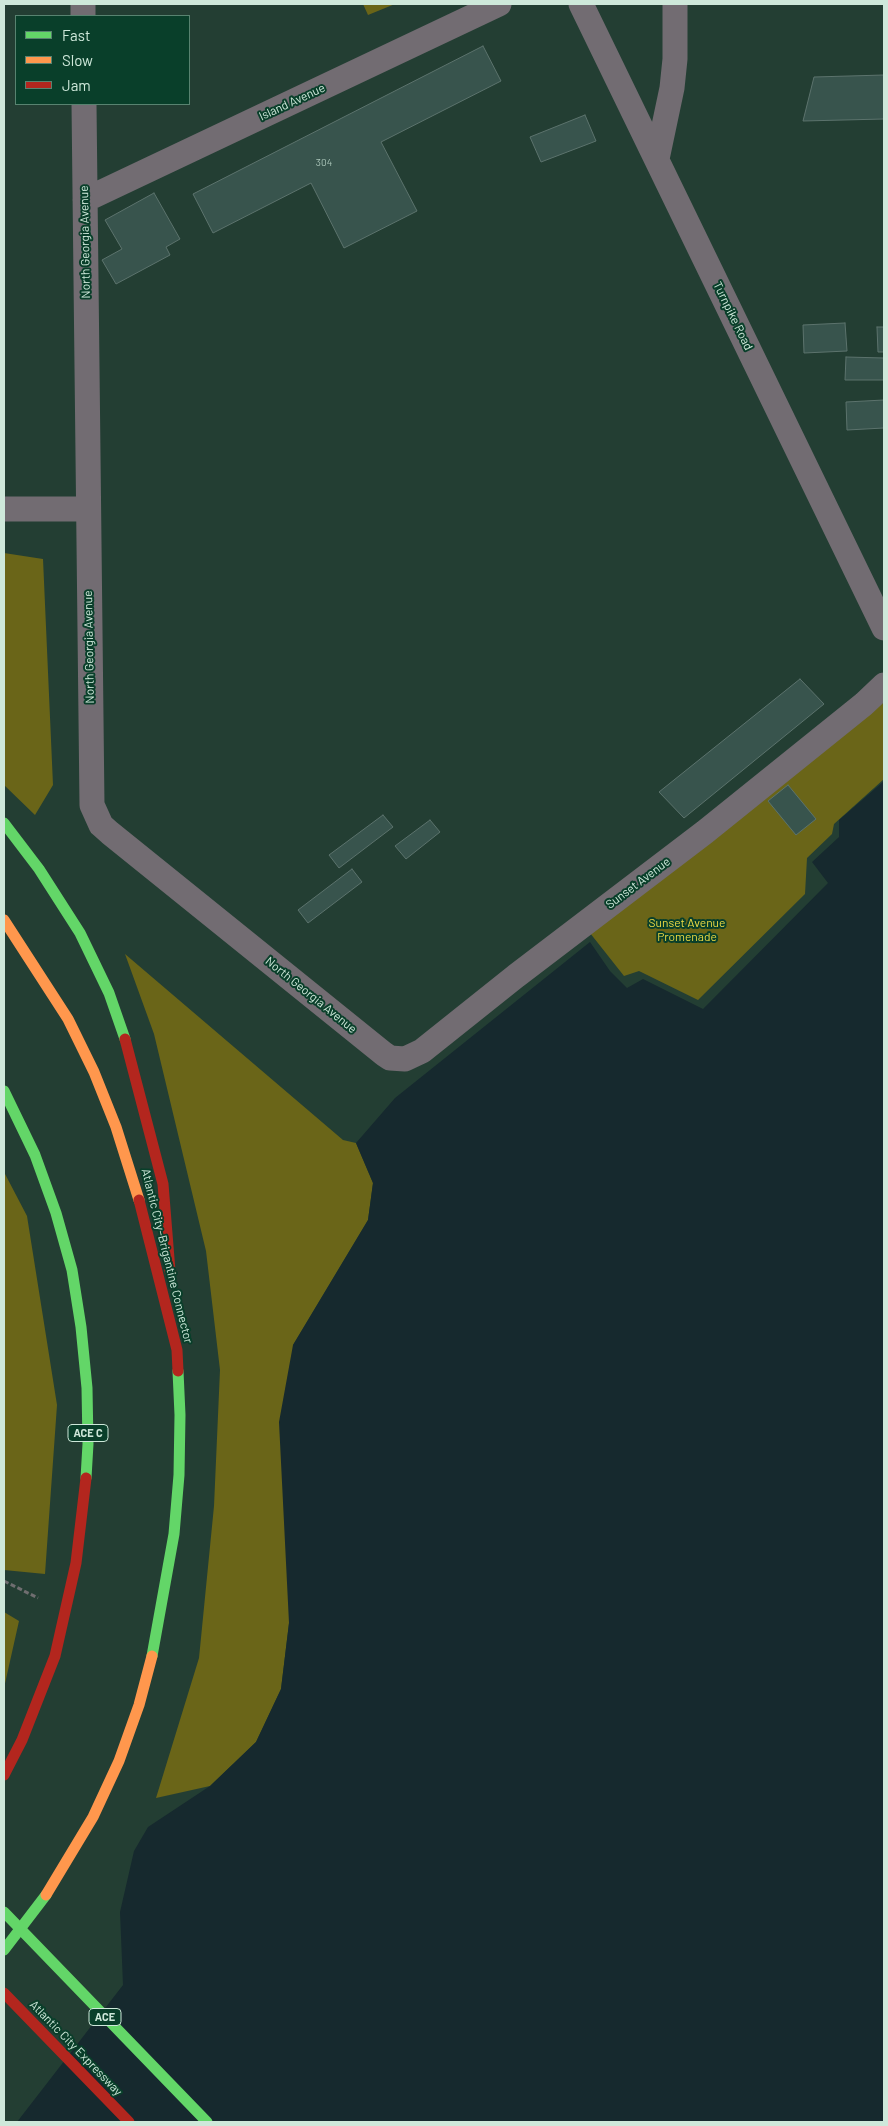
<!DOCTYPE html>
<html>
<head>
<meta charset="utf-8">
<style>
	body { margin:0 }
	#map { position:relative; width:888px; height:2126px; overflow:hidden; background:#233e33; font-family:Barlow,sans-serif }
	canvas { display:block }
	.frame { position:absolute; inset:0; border:5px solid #cee8da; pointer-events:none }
	.legend { position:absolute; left:15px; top:15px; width:175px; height:90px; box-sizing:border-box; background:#093f2a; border:1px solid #588370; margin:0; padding:6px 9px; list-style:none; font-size:15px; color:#cee8da }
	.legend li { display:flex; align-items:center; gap:10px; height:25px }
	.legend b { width:25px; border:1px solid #588370 }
</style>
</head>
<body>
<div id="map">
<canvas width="888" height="2126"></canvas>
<div class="frame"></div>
<ul class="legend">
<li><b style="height:6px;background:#63d668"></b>Fast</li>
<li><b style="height:6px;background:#ff974d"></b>Slow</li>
<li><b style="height:6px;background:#b3261e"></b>Jam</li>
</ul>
</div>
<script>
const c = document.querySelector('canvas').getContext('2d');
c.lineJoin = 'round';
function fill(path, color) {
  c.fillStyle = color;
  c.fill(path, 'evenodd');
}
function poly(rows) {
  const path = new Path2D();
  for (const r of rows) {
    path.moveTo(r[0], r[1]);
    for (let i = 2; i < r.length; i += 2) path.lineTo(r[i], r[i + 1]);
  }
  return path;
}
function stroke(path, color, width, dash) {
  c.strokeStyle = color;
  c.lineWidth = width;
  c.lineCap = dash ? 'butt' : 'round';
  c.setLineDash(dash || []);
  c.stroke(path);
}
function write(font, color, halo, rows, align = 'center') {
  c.font = font + ' Barlow,sans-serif';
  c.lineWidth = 4;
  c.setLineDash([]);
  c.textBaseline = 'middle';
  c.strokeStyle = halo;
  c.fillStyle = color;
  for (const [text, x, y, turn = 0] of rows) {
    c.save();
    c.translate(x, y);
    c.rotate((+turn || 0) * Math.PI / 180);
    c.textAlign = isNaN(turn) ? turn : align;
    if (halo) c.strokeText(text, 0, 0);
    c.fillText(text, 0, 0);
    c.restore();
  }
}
fill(poly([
	[363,4,395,4,368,15],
	[4,553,43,559,53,785,35,815,4,785],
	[884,702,884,779,834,824,832,834,807,858,805,894,698,1000,639,971,624,976,590,933],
	[125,954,343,1140,356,1143,373,1183,368,1220,293,1345,289,1623,281,1689,256,1742,210,1786,156,1798,199,1658,214,1506,220,1370,206,1251,154,1034],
	[4,1172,27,1216,57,1405,45,1574,4,1570],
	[4,1612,19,1621,4,1688]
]), '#6a6518');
fill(poly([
	[884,781,884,2122,17,2122,123,1985,120,1912,134,1851,148,1827,210,1786,256,1742,281,1689,289,1623,279,1422,293,1345,368,1220,373,1183,356,1143,395,1098,590,942,610,971,627,988,643,979,703,1009,828,883,812,862,839,837,839,820]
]), '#16292e');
const building = poly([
	[483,46,501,81,381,142,417,211,344,248,311,183,213,233,193,194,483,46],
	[884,75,884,119,803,121,814,77,884,75],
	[585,115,596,141,541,162,530,137,585,115],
	[154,193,180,239,166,247,170,255,116,284,102,260,122,249,105,220,154,193],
	[845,323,847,351,804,353,803,325,845,323],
	[877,327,884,327,884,352,878,352,877,327],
	[846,357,884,358,884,380,845,380,846,357],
	[884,400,884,428,847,430,846,402,884,400],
	[800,679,824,704,684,818,659,792,800,679],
	[788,785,816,819,796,835,768,801,788,785],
	[383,815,393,827,339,868,329,855,383,815],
	[430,820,440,832,406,859,395,846,430,820],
	[352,869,362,882,308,923,298,910,352,869]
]);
fill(building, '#38544d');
stroke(building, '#5c736d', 1);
stroke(poly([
	[4,1581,38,1598],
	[316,2122,316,2121]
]), '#6f6e70', 3, [5, 2.5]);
stroke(poly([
	[83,4,83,16],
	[581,4,884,628],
	[84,104,92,805,101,825,110,833,384,1054,390,1058,405,1059,422,1051,516,976,705,832,864,704,884,685],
	[657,159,672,88,675,59,675,4],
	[85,200,499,4],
	[4,509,88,509]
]), '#726c72', 25);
stroke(poly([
	[4,823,39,869,80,933,109,993,125,1039],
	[4,1091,35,1155,56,1213,72,1270,81,1327,87,1388,88,1444,86,1478],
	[152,1656,174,1534,179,1475,180,1415,178,1371],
	[4,1950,46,1895]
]), '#63d668', 11);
stroke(poly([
	[4,920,68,1019,94,1072,116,1127,139,1200],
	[46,1895,93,1817,119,1761,139,1705,152,1656]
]), '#ff974d', 11);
stroke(poly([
	[125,1039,163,1184,170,1271],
	[139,1200,177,1350,178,1371],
	[4,1775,22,1740,55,1656,76,1563,86,1478],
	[4,1993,129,2122]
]), '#b3261e', 11);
stroke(poly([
	[4,1912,207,2122]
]), '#63d668', 11);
write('10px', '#a8c3b7', null, [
	["304",324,163]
]);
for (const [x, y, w] of [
	[88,1433,40],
	[105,2017,32]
]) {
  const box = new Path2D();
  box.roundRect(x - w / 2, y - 8.5, w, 17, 4);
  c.fillStyle = '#093f2a';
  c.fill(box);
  stroke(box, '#cee8da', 1);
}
write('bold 11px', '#cee8da', null, [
	["ACE C",88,1433],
	["ACE",105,2017]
]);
write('12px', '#cee8da', '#093f2a', [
	["Island Avenue",292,102,-25],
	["North Georgia Avenue",85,242,-91],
	["Turnpike Road",733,316,64],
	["North Georgia Avenue",89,647,-91],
	["Sunset Avenue",638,883,-37],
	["North Georgia Avenue",311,995,39],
	["Atlantic City–Brigantine Connector",167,1256,76],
	["Atlantic City Expressway",76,2048,46]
]);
write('12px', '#ecda44', '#093f2a', [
	["Sunset Avenue",687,923],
	["Promenade",687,937]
]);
</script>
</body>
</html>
